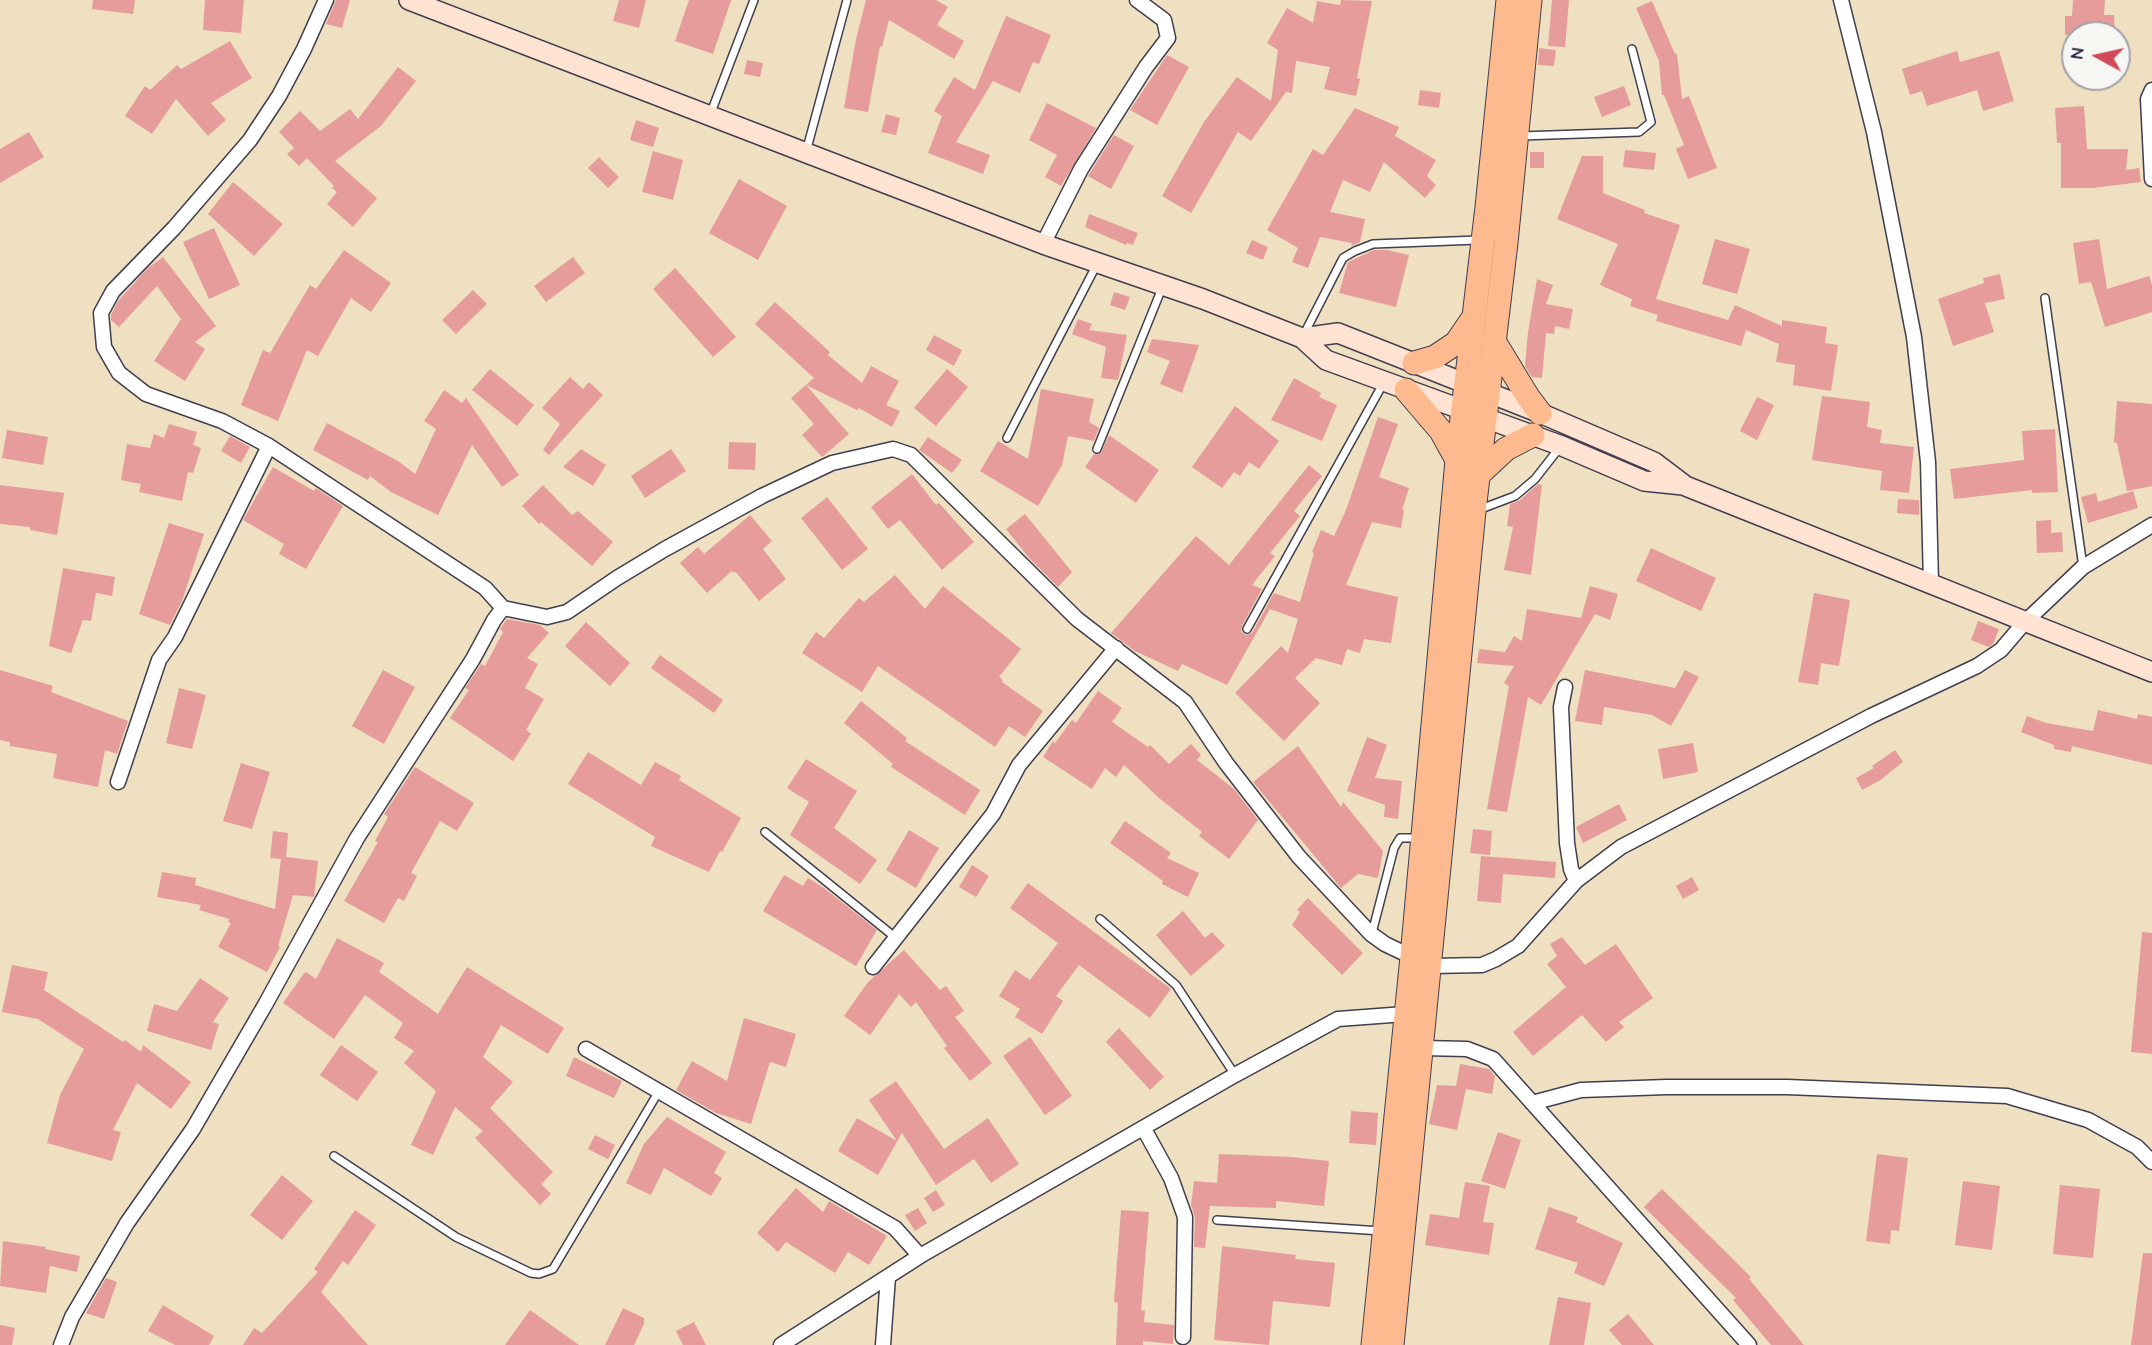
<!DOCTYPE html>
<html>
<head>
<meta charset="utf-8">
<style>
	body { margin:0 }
	#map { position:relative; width:2152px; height:1345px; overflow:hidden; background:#efe0c1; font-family:"Comic Neue",sans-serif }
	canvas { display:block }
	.north { position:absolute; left:2061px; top:21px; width:70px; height:70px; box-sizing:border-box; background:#f6f6f2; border:2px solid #a1a1a9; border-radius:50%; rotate:278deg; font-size:19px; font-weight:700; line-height:28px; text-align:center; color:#22223b }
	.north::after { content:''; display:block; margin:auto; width:24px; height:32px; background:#d1495b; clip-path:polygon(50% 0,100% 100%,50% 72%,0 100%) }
</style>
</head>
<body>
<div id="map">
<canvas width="2152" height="1345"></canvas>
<div class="north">N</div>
</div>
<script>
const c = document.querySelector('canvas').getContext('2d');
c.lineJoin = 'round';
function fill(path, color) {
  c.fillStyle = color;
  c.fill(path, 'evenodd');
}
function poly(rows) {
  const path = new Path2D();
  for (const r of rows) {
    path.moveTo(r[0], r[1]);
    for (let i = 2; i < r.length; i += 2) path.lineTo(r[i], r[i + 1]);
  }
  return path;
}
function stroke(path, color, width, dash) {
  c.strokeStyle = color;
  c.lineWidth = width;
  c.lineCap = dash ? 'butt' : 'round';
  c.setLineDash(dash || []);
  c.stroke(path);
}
fill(poly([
	[93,0,135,0,133,14,92,9],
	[205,0,244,0,241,33,203,30],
	[336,0,350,0,342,28,326,24],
	[619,0,646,0,639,28,613,21],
	[689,0,731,0,713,54,675,41],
	[866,0,936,0,948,7,937,25,964,41,954,59,889,20,882,47,880,46,868,112,844,108,856,39],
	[1341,0,1372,1,1357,78,1360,79,1356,96,1324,89,1330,67,1296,61,1292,93,1286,92,1251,141,1238,132,1191,213,1162,196,1204,122,1237,77,1271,101,1278,50,1267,43,1287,8,1313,23,1317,1,1340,5],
	[1552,0,1569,0,1565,47,1548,46],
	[2073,0,2105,0,2104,15,2114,15,2115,35,2065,35,2065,16,2072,16],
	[1652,1,1675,54,1677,54,1682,99,1689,96,1717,168,1688,179,1676,149,1684,145,1664,95,1662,95,1659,61,1636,8],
	[1006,16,1051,35,1039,64,1033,62,1020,93,993,81,956,142,990,155,983,174,928,153,942,116,934,111,954,77,975,90],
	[230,41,252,78,211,103,226,120,208,136,176,99,152,134,125,116,145,86,150,90,177,65,181,69],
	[1539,48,1556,50,1554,66,1538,65],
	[1957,51,1960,62,1999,51,2014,101,1983,111,1977,90,1927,106,1922,91,1910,95,1902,69],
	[1167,55,1189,67,1157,125,1130,110],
	[747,60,763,63,760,77,744,74],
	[398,67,416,81,381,126,335,161,377,198,353,227,327,204,337,192,332,188,334,186,307,158,299,166,287,154,294,148,279,132,300,111,320,131,350,109,358,119],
	[1624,86,1631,105,1602,117,1594,97],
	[1420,90,1441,93,1439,108,1418,105],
	[1047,103,1096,128,1061,186,1045,177,1057,155,1029,140],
	[2084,106,2087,149,2128,149,2126,170,2139,168,2141,182,2093,188,2061,188,2061,143,2057,143,2055,108],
	[1355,108,1399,127,1395,136,1436,160,1427,176,1436,185,1425,198,1384,162,1370,192,1343,180,1330,212,1365,219,1360,242,1351,246,1352,243,1320,237,1308,268,1292,262,1298,248,1267,230,1313,149,1323,155],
	[886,114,900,118,896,135,881,132],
	[636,120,659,128,653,147,630,140],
	[29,132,44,157,0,183,0,149],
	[1114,135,1134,146,1111,189,1088,176],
	[1625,150,1656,153,1654,170,1623,167],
	[653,151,683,160,673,200,642,192],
	[1530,152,1544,152,1544,168,1530,168],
	[1582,156,1603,156,1603,193,1645,210,1644,213,1680,225,1656,299,1728,320,1735,305,1782,326,1782,320,1827,327,1825,343,1838,345,1831,391,1793,385,1795,365,1776,362,1779,344,1746,330,1741,346,1656,321,1658,315,1630,306,1632,299,1600,285,1618,244,1557,219],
	[599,157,619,177,608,188,588,168],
	[739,179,787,206,758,260,709,233],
	[233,182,283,224,254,256,208,214],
	[1089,214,1138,233,1133,245,1127,243,1126,245,1085,227],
	[214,228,240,285,209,299,183,242],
	[1715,239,1750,249,1737,294,1702,284],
	[2099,239,2107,289,2149,276,2152,285,2152,312,2105,327,2091,282,2079,284,2073,243],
	[1252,240,1268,247,1263,260,1246,253],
	[344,250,391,283,371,312,351,298,318,356,307,350,278,421,241,405,263,350,270,353,310,285,316,289],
	[1374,250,1387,250,1409,255,1396,307,1339,293,1348,262],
	[163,257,216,326,195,342,205,349,185,381,154,361,181,319,157,286,119,327,111,320,111,315,118,301,148,268],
	[573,257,585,273,546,302,534,286],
	[675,268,736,337,713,357,653,289],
	[2000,274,2005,299,1985,303,1994,332,1953,346,1938,299,1984,283,1983,278],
	[1537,279,1553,285,1546,304,1573,309,1569,329,1555,326,1554,334,1546,333,1542,378,1532,377,1525,366,1528,332],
	[473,290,487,304,456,334,442,320],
	[1114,292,1130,297,1125,310,1110,305],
	[775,302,830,352,828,355,862,383,871,366,899,381,886,405,900,411,892,427,859,408,857,410,806,385,849,434,822,457,802,435,814,424,791,398,814,378,755,324],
	[1078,319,1092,324,1089,330,1127,335,1118,380,1101,378,1106,347,1072,334],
	[934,335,962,350,954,366,926,350],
	[1152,339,1199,345,1182,393,1160,384,1170,361,1147,352],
	[490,369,534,405,517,426,472,390],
	[947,369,968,387,936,426,914,408],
	[570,377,583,389,589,382,603,395,549,455,543,450,560,424,542,408],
	[1294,378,1321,393,1319,397,1337,405,1322,441,1271,420],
	[1041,389,1094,399,1089,422,1099,428,1094,441,1068,436,1062,465,1038,506,980,471,998,441,1028,459],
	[444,390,462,403,466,398,519,475,502,487,472,445,438,515,391,492,370,476,368,480,313,450,327,423,398,461,415,474,436,429,424,421],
	[1822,396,1870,402,1867,427,1882,430,1880,443,1914,447,1909,493,1880,490,1882,471,1812,460],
	[1757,397,1774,405,1757,440,1740,431],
	[2117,401,2152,404,2152,486,2127,491,2117,443,2114,442],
	[1235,406,1279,441,1259,469,1249,462,1240,476,1234,472,1222,488,1192,467],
	[1378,417,1398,424,1379,477,1409,488,1402,510,1404,510,1401,528,1372,522,1346,585,1398,597,1391,643,1364,639,1360,653,1347,649,1342,665,1316,658,1295,678,1320,703,1284,741,1235,693,1281,646,1288,653,1298,619,1270,609,1227,685,1182,664,1178,671,1135,651,1111,633,1196,536,1229,565,1309,465,1322,476,1294,511,1300,516,1270,553,1275,556,1252,585,1262,589,1242,626,1241,632,1246,635,1252,633,1274,593,1300,602,1314,553,1312,552,1321,530,1334,536,1346,510],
	[169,424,197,432,193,445,201,448,193,473,188,472,182,501,139,492,141,484,121,480,127,444,150,448,154,434,164,438],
	[2055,429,2058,492,2032,493,2032,490,1954,499,1950,469,2024,460,2022,431],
	[7,430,48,437,43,465,2,458],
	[1109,435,1159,470,1136,503,1085,467,1094,454,1101,453],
	[230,436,250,447,241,463,221,451],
	[928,437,962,460,952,473,919,450],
	[729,442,756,443,755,470,728,469],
	[581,449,606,465,593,486,563,467],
	[671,449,686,471,645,498,631,476],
	[273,467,314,491,316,488,343,506,306,569,279,554,284,544,243,520],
	[912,474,936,505,939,503,974,542,942,570,900,520,888,529,871,507],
	[1538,484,1542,485,1531,575,1504,570,1513,527,1507,526,1510,504,1519,501],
	[0,485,64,493,57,535,30,530,30,527,0,524],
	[543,485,572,515,578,511,613,542,592,566,541,522,539,524,522,506],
	[2133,491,2138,508,2088,523,2081,497,2096,493,2098,502],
	[827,497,868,549,842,570,801,518],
	[1898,499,1919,500,1919,515,1897,513],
	[1025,514,1072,572,1058,587,1029,558,1006,529],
	[750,515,772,541,763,549,786,579,759,601,736,572,734,573,732,571,707,593,680,563,698,547,704,554],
	[2051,520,2051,533,2062,532,2063,552,2037,553,2036,521],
	[169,523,204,534,182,601,170,625,139,614],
	[1651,548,1716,578,1701,611,1636,581],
	[63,568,115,577,112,596,96,593,91,621,83,620,71,653,49,646],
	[895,575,925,609,943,586,1021,649,999,677,1003,680,1002,682,1043,711,1025,737,1009,726,995,747,878,666,862,692,802,653,816,632,824,638,859,598,864,602],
	[1590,586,1618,594,1610,620,1595,614,1541,705,1528,697,1507,812,1487,809,1509,686,1504,683,1514,666,1477,663,1479,649,1505,652,1514,636,1522,641,1527,609,1581,618],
	[1814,593,1850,600,1839,666,1821,663,1818,685,1798,682],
	[507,619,540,625,549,633,527,658,538,664,525,688,544,699,526,730,531,734,513,761,450,718,469,690,465,688,481,664,485,666,503,632,500,629],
	[1978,621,1999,629,1993,644,1989,647,1971,640],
	[586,622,630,663,610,686,565,646],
	[660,655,723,700,714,713,651,668],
	[0,670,53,686,51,692,128,721,117,754,105,750,98,787,53,778,57,754,10,746,10,742,0,740],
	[383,670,415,687,384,744,352,726],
	[1585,670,1675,688,1685,670,1699,677,1671,726,1652,715,1604,707,1602,725,1575,721],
	[179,688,206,695,192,749,166,743],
	[1098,691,1122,708,1112,722,1148,747,1150,745,1169,764,1191,744,1201,755,1197,760,1234,789,1258,820,1229,859,1199,836,1202,832,1159,798,1124,765,1116,777,1105,768,1092,789,1043,757,1053,741,1055,743,1072,720,1076,723],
	[861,701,907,738,905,741,980,790,965,815,891,767,893,764,844,723],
	[2098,710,2137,719,2138,714,2152,717,2152,765,2072,746,2071,752,2054,749,2054,745,2021,732,2027,716,2046,723,2093,731],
	[1367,737,1387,745,1375,778,1402,781,1398,819,1384,817,1385,805,1347,791],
	[1693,743,1698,772,1663,779,1658,749],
	[1298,746,1341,807,1343,802,1383,851,1378,878,1358,874,1341,888,1253,782],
	[1895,750,1903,762,1879,781,1862,790,1856,778,1874,768,1872,766],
	[588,752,641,785,655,762,681,776,679,780,741,818,722,852,720,851,709,872,651,846,655,837,568,784],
	[806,759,857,791,834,828,877,860,860,884,790,835,809,802,787,788],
	[241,763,270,772,252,829,223,821],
	[415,767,474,803,457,831,440,821,411,873,417,876,404,901,398,898,384,923,344,901,378,842,375,841,388,817,384,814],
	[1619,804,1627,820,1583,843,1576,827],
	[1125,821,1171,853,1167,858,1199,873,1188,897,1162,884,1163,881,1110,843],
	[1473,829,1492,831,1490,855,1470,853],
	[909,830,939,848,916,888,886,870],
	[273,831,288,833,286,857,318,861,314,897,293,895,278,946,280,947,267,972,218,947,231,923,228,922,229,919,199,910,201,905,157,897,162,872,196,878,195,885,275,909,281,859,270,858],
	[1481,856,1556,862,1555,878,1503,874,1501,903,1477,901],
	[972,865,989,876,976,897,959,887],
	[784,875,803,886,808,878,824,888,877,930,856,966,763,911],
	[1692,877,1699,890,1683,899,1676,886],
	[1028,883,1171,989,1150,1018,1079,965,1056,996,1063,1001,1042,1034,1015,1017,1020,1009,999,996,1015,970,1030,980,1058,943,1010,908],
	[1308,898,1363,953,1342,975,1292,925,1300,912,1297,910],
	[1183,911,1205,938,1212,932,1225,946,1191,976,1156,935],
	[2142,932,2152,933,2152,1054,2131,1052],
	[1562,937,1585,965,1616,944,1653,998,1619,1022,1624,1027,1606,1042,1582,1015,1533,1056,1513,1032,1566,987,1547,964,1557,956,1550,944],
	[337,938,384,963,379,972,438,1014,467,967,564,1028,548,1054,501,1025,483,1057,513,1082,490,1108,553,1172,541,1184,551,1194,540,1205,475,1138,483,1131,455,1107,433,1155,411,1145,436,1091,404,1063,414,1051,394,1038,403,1023,365,995,334,1039,283,1003,305,972,305,974,306,972,316,979],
	[904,950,940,990,946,986,964,1011,955,1017,992,1063,970,1081,944,1048,947,1046,916,1002,911,1007,899,994,870,1035,844,1016,868,982],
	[12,965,48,972,44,990,123,1042,125,1040,141,1052,143,1045,191,1082,171,1109,137,1083,113,1130,121,1132,112,1161,47,1143,60,1095,84,1049,38,1019,2,1012],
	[200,978,229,998,213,1022,219,1024,211,1050,147,1031,154,1004,177,1011],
	[744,1018,796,1034,786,1067,770,1062,751,1124,716,1113,676,1090,692,1061,727,1081],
	[1119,1028,1164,1077,1150,1090,1106,1042],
	[1030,1037,1072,1096,1045,1115,1003,1056],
	[341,1045,378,1072,357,1101,320,1075],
	[574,1057,622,1081,614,1098,566,1076],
	[1460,1064,1489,1069,1495,1076,1492,1094,1466,1089,1457,1130,1429,1124,1437,1085,1456,1086],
	[896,1081,944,1149,988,1118,1019,1164,991,1183,974,1159,936,1185,902,1133,878,1175,838,1151,857,1118,897,1141,869,1100],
	[1351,1111,1378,1113,1376,1145,1349,1143],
	[667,1117,726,1152,714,1173,722,1178,711,1196,664,1168,651,1195,626,1183,644,1144],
	[1498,1132,1521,1140,1505,1189,1481,1181],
	[595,1135,615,1145,608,1159,588,1149],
	[1219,1154,1292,1157,1329,1161,1324,1206,1276,1201,1276,1208,1210,1206,1205,1248,1194,1247,1195,1217,1191,1205,1194,1181,1217,1183],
	[1877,1154,1908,1158,1899,1231,1891,1230,1890,1244,1866,1241],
	[282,1175,313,1201,282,1240,250,1215],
	[1963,1181,2000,1186,1992,1250,1955,1245],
	[1465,1182,1490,1186,1483,1222,1494,1223,1489,1255,1425,1245,1430,1214,1459,1218],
	[2060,1185,2100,1189,2093,1258,2053,1254],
	[796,1188,823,1212,829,1201,887,1236,869,1265,848,1252,835,1273,786,1242,778,1252,757,1233],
	[1662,1189,1751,1277,1749,1279,1804,1345,1771,1345,1733,1300,1736,1298,1644,1207],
	[936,1190,945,1205,933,1212,924,1198],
	[1549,1207,1578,1217,1576,1222,1623,1243,1604,1286,1574,1273,1578,1263,1535,1249],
	[918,1208,927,1223,915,1231,905,1215],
	[355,1210,376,1225,348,1265,343,1261,321,1292,368,1345,243,1345,254,1328,262,1333,318,1272,314,1269],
	[1121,1210,1149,1212,1141,1310,1145,1311,1144,1322,1174,1325,1173,1344,1143,1341,1143,1345,1116,1345,1118,1303,1114,1302],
	[3,1241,46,1247,45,1249,80,1256,77,1272,50,1266,46,1293,0,1286],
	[1222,1246,1296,1255,1295,1259,1335,1263,1330,1307,1273,1301,1269,1345,1214,1340],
	[2143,1253,2152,1253,2152,1345,2131,1345],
	[106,1278,117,1282,104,1319,86,1313],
	[1558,1297,1591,1303,1584,1345,1549,1345],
	[163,1305,214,1336,209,1345,175,1345,148,1331],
	[623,1308,644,1318,644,1324,634,1345,605,1345],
	[530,1310,579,1345,505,1345],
	[1628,1314,1654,1345,1622,1345,1609,1330],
	[694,1322,706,1345,683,1345,676,1331],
	[0,1325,15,1328,12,1345,0,1345]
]), '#e59c9a');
const service = poly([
	[710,115,754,0],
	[1521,136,1639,132,1651,122,1632,49],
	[806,152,847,0],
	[2045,298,2083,567],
	[1303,336,1343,258,1355,251,1373,244,1478,240],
	[1007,438,1097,264],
	[1097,449,1162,288],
	[1478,510,1515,496,1535,479,1560,447],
	[1247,629,1384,382],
	[765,832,896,938],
	[1100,919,1176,985,1235,1075],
	[1372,933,1394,848,1400,838,1418,838],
	[334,1156,456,1237,531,1273,539,1274,553,1269,659,1091],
	[1217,1220,1381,1231]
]);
const minor = poly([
	[326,0,304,49,279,96,250,140,174,228,113,291,101,313,104,347,119,373,146,394,222,421,269,446,485,588,503,608,547,617,567,612,617,578,665,549,762,496,832,463,893,449,911,455,1077,619,1185,702,1226,763,1299,857,1371,934,1385,944,1412,957],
	[1841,0,1874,132,1914,337,1928,462,1931,584],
	[2152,90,2148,99,2152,179],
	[1043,244,1081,169,1146,67,1168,38,1164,20,1137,0],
	[1565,687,1561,707,1567,843,1571,869,1576,881],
	[118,782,159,660,175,637,269,446],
	[1431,966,1482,965,1496,959,1518,946,1576,881,1621,847,1871,716,1977,666,2001,650,2024,623,2083,567,2152,525],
	[873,967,993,814,1019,765,1116,648],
	[1422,1048,1467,1049,1493,1059,1749,1345],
	[586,1049,895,1228,920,1256],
	[1532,1103,1581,1090,1667,1087,1787,1087,2007,1096,2088,1120,2137,1147,2152,1162],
	[1144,1129,1171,1178,1185,1217,1183,1337],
	[61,1345,72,1317,127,1223,193,1129,265,1005,357,838,473,659,494,620,503,608],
	[781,1345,920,1256,1235,1075,1338,1019,1405,1014],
	[883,1345,888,1277]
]);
const secondary = poly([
	[409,0,1043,244,1203,299,1302,338,1326,360,1562,446,1644,481,1683,485,2152,672],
	[1302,338,1338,333,1540,413,1654,462,1683,484]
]);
const primary = poly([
	[1494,341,1528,397,1540,413],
	[1414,363,1435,357,1456,343,1471,321],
	[1406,390,1441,431,1457,460],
	[1478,475,1506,449,1533,435],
	[1373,1345,1412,957,1457,460,1487,207,1508,0],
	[1392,1345,1474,511,1506,243,1530,0]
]);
stroke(service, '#413e4f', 10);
stroke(minor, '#413e4f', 17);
stroke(secondary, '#413e4f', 22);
stroke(primary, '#413e4f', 25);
stroke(service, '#fff', 7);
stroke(minor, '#fff', 14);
stroke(secondary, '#fee3d2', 19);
stroke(primary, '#fcba8e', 23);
</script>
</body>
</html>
